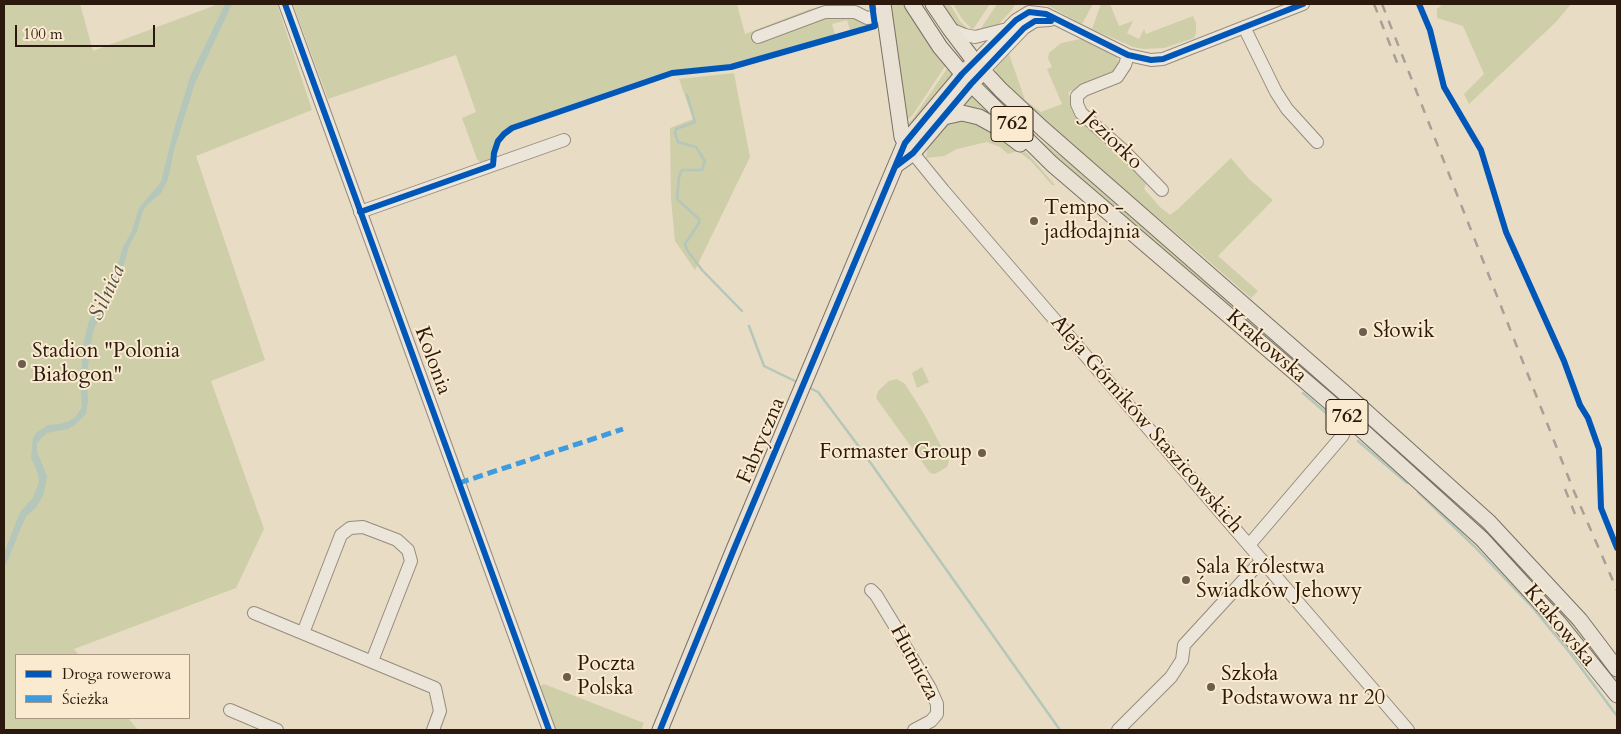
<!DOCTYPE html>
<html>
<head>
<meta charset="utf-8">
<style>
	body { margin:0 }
	#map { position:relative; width:1621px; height:734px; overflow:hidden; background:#e9dcc5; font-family:Cardo,serif }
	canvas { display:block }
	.frame { position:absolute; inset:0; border:5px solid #2a190c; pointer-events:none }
	.legend { position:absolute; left:15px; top:654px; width:175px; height:65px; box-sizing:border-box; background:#faead0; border:1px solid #a79682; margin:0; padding:6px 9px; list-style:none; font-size:15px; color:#2a190c }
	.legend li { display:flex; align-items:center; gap:10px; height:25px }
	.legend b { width:25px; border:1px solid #a79682 }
	.scale { position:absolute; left:15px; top:25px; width:140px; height:22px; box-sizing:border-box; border:2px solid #2a190c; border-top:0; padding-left:6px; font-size:15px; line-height:18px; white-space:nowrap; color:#2a190c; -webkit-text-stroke:4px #faead0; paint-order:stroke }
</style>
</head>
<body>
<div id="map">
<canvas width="1621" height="734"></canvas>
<div class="frame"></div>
<ul class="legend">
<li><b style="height:6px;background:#0057b8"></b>Droga rowerowa</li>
<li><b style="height:6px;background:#3d9bde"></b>Ścieżka</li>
</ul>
<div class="scale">100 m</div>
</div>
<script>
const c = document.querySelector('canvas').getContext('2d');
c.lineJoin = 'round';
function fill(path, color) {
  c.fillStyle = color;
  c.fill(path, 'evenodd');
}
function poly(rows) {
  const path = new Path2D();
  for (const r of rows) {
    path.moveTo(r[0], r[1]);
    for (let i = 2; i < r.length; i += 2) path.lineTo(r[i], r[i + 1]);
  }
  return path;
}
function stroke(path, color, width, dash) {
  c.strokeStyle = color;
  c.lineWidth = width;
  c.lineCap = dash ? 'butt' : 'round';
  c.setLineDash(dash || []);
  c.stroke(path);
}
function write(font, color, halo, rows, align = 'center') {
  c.font = font + ' Cardo,serif';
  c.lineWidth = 4;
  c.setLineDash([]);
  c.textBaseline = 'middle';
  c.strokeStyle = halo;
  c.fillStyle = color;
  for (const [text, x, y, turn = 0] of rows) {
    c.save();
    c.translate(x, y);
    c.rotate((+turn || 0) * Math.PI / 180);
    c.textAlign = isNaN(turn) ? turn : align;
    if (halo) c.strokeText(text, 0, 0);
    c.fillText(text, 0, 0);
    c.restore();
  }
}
fill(poly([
	[4,4,80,4,93,51,216,5,217,4,277,4,312,110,196,156,265,360,211,381,264,529,236,588,74,649,79,655,16,655,16,718,128,718,138,730,4,730],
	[293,4,737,4,745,34,810,9,820,7,872,21,867,25,850,30,847,20,832,24,835,34,736,65,669,72,511,126,496,139,490,161,482,164,477,159,462,118,476,112,456,55,328,99],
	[888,4,906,4,946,65,912,116,907,120],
	[942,4,950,4,960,21,972,33,968,32,955,24],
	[953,4,990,4,974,28,972,29,962,19],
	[997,4,1015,4,1012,10,998,25,992,29,978,33],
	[1045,4,1093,4,1082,24],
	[1101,4,1110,4,1119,26,1133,21,1127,33,1139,39,1144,29,1146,34,1193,16,1196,23,1196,33,1194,38,1164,48,1144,49,1133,47,1092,29],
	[1443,4,1571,4,1556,22,1469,104,1464,94,1484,74,1463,26,1437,18,1437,9],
	[1081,39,1109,51,1116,56,1120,64,1113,74,1068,92,1074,109,1147,181,1144,189,1160,207,1170,215,1178,209,1231,158,1249,179,1273,200,1218,256,1258,291,1251,298,1196,250,1121,187,997,77,995,68,997,63,1008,51,1025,100,1041,112,1062,104,1047,69,1052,67,1048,58,1049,53,1061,43],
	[949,66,955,74,909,127,908,123,914,117],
	[734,73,750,157,695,270,675,241,671,199,670,128,693,119,679,79],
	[983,85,1037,138,1080,171,1416,460,1536,578,1610,667,1617,678,1617,688,1544,597,1029,135],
	[971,93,992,115,993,116,959,108],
	[976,119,1028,154,1055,185,1052,185,1031,161,1018,151,1008,154,1000,147,987,142,957,149,944,156,926,158,928,145,949,120],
	[922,367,929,382,917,388,912,373],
	[897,379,905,384,924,414,949,461,947,467,935,474,930,473,876,398,878,391,889,381],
	[544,684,644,723,641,730,554,730,539,687]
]), '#cecea8');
fill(poly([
	[225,4,232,4,195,83,174,150,168,179,161,193,146,206,143,211,137,231,129,246,122,272,93,331,88,366,87,380,88,401,86,414,75,425,68,429,47,433,37,443,37,452,47,476,44,493,36,508,27,515,23,523,4,569,4,554,20,512,33,498,39,482,38,474,31,457,33,438,36,433,48,425,59,424,69,421,75,417,82,408,81,385,83,345,89,321,114,278,123,247,132,231,139,208,161,182,173,133,190,77]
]), '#b5c6ba');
stroke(poly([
	[687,95,695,122,676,129,675,133,678,142,696,147,705,161,702,170,682,170,679,177,677,199,699,219,699,223,685,244,687,250,702,270,742,311],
	[749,326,764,366,799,383],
	[808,387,818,392,860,448,1060,730],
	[1303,393,1333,419],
	[1358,441,1407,483],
	[1418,492,1474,546,1533,608,1570,653,1617,716]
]), '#b5c6ba', 2.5);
const minor = poly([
	[285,4,549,730],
	[1244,27,1276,92,1287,109,1317,142],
	[950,29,965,35,975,37,1003,30],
	[758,37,825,12,855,12,867,18,885,15],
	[1128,55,1125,65,1117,77,1084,90,1077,96,1077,104,1081,113,1124,151,1162,190],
	[975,62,1016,20,1029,12,1046,14,1128,55,1151,60,1163,59,1303,4],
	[983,71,1024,28,1035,21,1050,20],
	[908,147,943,190,1408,730],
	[360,212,564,140],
	[1249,545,1343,435],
	[871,590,876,595,898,631,902,641,930,688,937,704,937,714,931,721,914,730],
	[254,613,435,688,440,711,433,730],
	[303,633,341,535,350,528,363,527,397,540,408,550,411,561,372,661],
	[230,710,277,730],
	[1118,730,1171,677,1182,660,1184,645,1262,560]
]);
const major = poly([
	[883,4,902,137,905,143],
	[912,4,940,47,971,84,1052,164,1354,423,1482,539,1558,622,1617,695],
	[933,4,950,29,975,62,1001,90,1043,129,1364,410,1489,522,1580,620,1617,669],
	[944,117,962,113,979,117,999,128,1020,144],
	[896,165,913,153,977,78],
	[660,730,734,549,905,143,968,68]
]);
stroke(minor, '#958c7e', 14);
stroke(major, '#7a7165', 17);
stroke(minor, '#ece5da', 12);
stroke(major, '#e8e1d4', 15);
stroke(poly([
	[1374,4,1400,70],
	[1382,4,1573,489,1617,590],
	[1565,489,1575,514]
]), '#a7a096', 2.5, [9, 9]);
stroke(poly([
	[459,483,623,429]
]), '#3d9bde', 5, [10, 5]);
stroke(poly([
	[285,4,549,730],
	[1419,4,1430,30,1444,87,1481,150,1506,232,1564,361,1580,405,1588,418,1599,449,1601,508,1617,548],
	[896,166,913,153,971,84,1024,28,1035,21,1051,21],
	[360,212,493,165,494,153,498,141,504,134,512,128,672,73,731,67,875,26,872,4],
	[660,730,734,549,905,143,962,74,1016,20,1029,12,1046,14,1128,55,1151,60,1163,59,1303,4]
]), '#0057b8', 6);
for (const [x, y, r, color] of [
	[1034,221,5,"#6d5d4d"],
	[1363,332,5,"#6d5d4d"],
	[22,364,5,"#6d5d4d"],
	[982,453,5,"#6d5d4d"],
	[1186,580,5,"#6d5d4d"],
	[567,677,5,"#6d5d4d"],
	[1211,687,5,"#6d5d4d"]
]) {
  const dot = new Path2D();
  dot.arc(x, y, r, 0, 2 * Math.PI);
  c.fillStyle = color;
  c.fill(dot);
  stroke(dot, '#faead0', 2);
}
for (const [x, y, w] of [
	[1012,124,42],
	[1347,417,42]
]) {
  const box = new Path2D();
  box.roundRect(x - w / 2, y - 17.5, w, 35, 4);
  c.fillStyle = '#faead0';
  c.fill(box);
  stroke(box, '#2a190c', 1);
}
write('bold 20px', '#2a190c', null, [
	["762",1012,124],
	["762",1347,417]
]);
write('21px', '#2a190c', '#faead0', [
	["Jeziorko",1112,141,44],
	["Krakowska",1266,347,41],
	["Kolonia",432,361,70],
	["Aleja Górników Staszicowskich",1146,425,49],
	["Fabryczna",762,441,-67],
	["Krakowska",1559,626,50],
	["Hutnicza",914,663,62]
]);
write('21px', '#2a190c', '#faead0', [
	["Tempo -",1044,209],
	["jadłodajnia",1044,233],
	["Słowik",1373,332],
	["Stadion \"Polonia",32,352],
	["Białogon\"",32,376],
	["Formaster Group",972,453,"right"],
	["Sala Królestwa",1196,568],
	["Świadków Jehowy",1196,592],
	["Poczta",577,665],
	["Polska",577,689],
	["Szkoła",1221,675],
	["Podstawowa nr 20",1221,699]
], 'left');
write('italic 22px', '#535247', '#faead0', [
	["Silnica",108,293,-66]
]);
</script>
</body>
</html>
